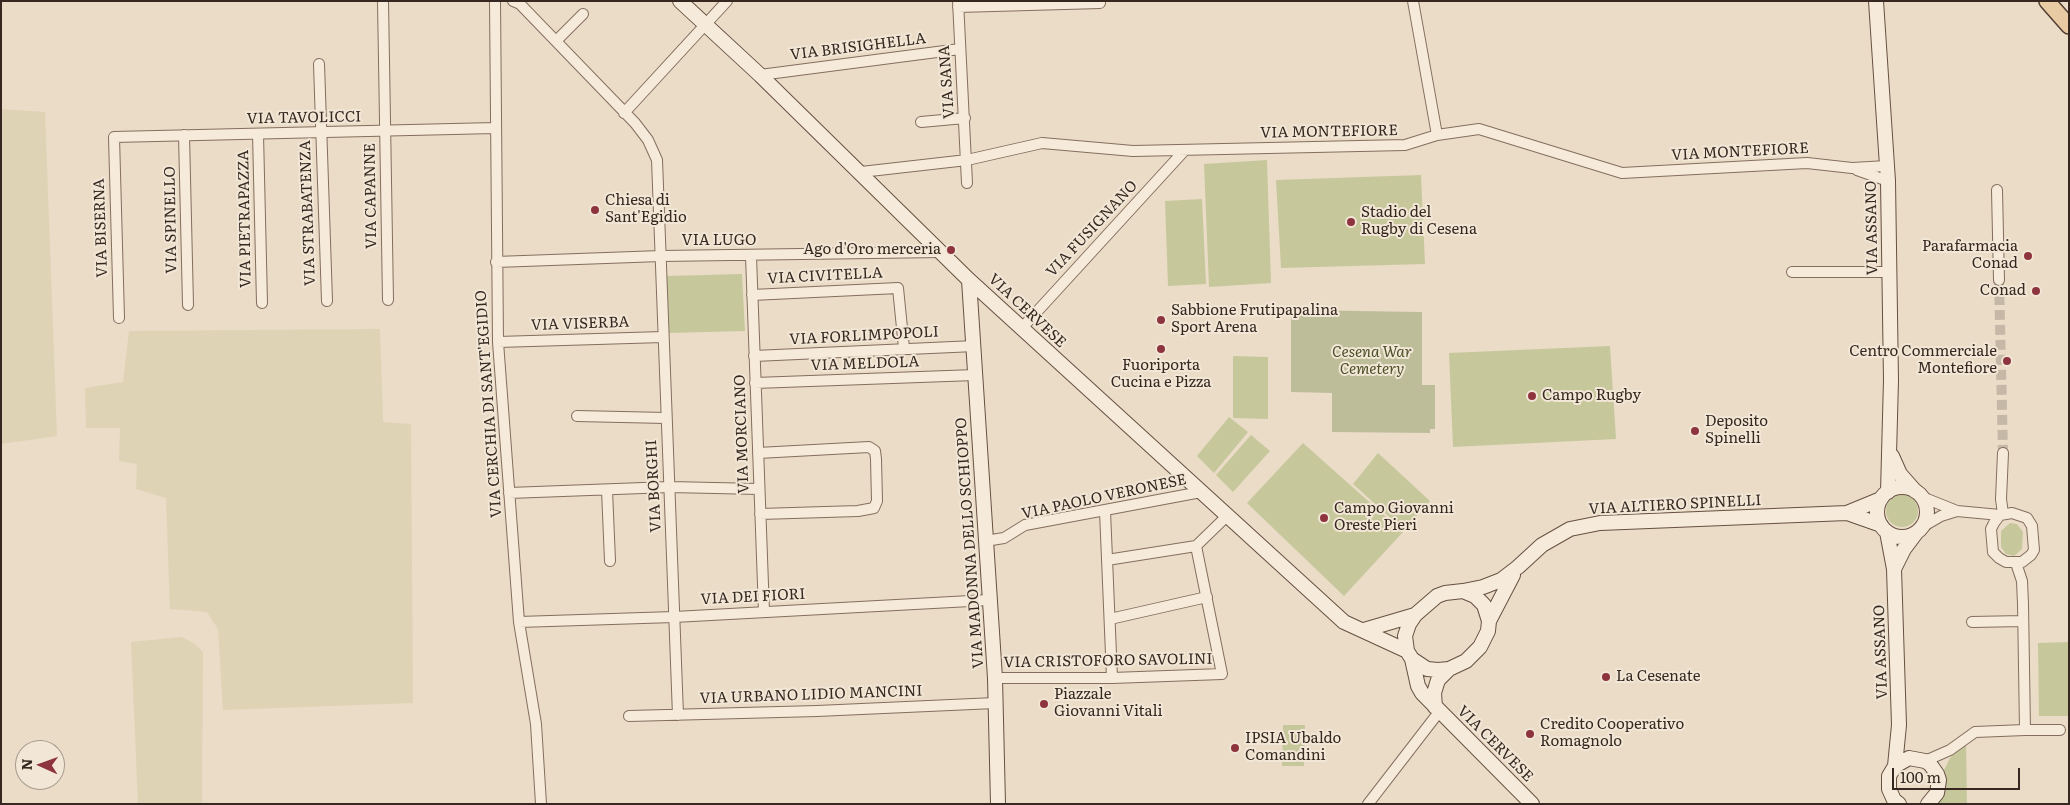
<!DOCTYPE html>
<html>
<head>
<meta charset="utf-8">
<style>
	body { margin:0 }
	#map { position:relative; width:2070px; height:805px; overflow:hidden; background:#eadcc7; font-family:Literata,serif }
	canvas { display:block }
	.frame { position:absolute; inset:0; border:2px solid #362820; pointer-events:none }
	.north { position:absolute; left:15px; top:740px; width:50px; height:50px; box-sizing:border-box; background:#f2e7d6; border:1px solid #a79b8d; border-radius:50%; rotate:272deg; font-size:14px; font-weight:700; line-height:20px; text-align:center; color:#362820 }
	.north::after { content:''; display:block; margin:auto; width:18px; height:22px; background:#8d343f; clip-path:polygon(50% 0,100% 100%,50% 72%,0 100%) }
	.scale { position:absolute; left:1892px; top:768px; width:128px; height:22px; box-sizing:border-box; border:2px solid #362820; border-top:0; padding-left:6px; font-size:15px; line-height:18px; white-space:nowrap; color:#362820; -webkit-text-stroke:4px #f2e7d6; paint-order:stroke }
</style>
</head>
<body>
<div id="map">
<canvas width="2070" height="805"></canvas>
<div class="frame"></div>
<div class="north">N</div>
<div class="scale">100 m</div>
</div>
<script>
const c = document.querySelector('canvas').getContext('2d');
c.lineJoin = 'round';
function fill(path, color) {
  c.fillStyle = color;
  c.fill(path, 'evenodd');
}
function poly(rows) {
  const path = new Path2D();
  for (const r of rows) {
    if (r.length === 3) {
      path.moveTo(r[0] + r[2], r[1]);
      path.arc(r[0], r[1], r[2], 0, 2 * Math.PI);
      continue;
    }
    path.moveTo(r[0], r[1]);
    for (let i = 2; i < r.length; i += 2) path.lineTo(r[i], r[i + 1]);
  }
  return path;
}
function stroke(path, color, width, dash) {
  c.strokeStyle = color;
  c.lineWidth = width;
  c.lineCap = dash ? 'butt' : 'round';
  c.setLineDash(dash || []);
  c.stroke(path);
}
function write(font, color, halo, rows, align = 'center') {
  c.font = font + ' Literata,serif';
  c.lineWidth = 4;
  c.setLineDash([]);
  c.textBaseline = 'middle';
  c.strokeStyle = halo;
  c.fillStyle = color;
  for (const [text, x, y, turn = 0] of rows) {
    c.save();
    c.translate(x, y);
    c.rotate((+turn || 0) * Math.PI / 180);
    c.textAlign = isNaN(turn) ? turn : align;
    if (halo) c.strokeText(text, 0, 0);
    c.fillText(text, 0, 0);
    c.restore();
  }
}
fill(poly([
	[1,109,45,112,57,436,1,444],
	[380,329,383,422,411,424,413,703,223,710,218,629,207,612,170,609,166,498,136,489,137,464,119,461,120,428,86,428,85,388,123,382,129,331],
	[182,637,195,644,203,652,202,804,138,804,131,642]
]), '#dfd3b5');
fill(poly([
	[1267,160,1271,283,1209,287,1204,164],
	[1421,175,1425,264,1281,268,1276,180],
	[1202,199,1206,284,1168,286,1165,201],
	[742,274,745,331,669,333,667,276],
	[1610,346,1616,439,1453,447,1449,353],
	[1233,356,1268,357,1268,419,1233,418],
	[1229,417,1248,432,1214,473,1197,456],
	[1251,435,1270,451,1233,492,1216,475],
	[1303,443,1403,532,1344,596,1247,503],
	[1378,453,1430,501,1404,530,1353,484],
	[1902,511,16],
	[2010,523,2017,524,2023,532,2022,549,2014,556,2006,554,2001,547,2001,531],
	[2069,642,2069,736,2068,716,2039,716,2038,643],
	[1283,725,1305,725,1304,766,1282,766],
	[1966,742,1967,804,1939,804,1944,785,1944,770,1950,758]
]), '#c7c79c');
fill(poly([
	[1291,310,1422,312,1422,385,1435,385,1435,429,1430,429,1430,433,1332,432,1332,393,1291,392]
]), '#bdbd9a');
stroke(poly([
	[1999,280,2003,453]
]), '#c6b8a6', 10, [10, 5]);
const street = poly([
	[383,1,388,300],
	[495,1,498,342,519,622,536,724,541,804],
	[513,1,520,4,635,123,648,140,657,160,678,715],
	[958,1,967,183],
	[1413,1,1437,135],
	[958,7,1100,3],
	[556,41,583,14],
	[319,64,327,301],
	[760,75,960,49],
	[624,113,727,1],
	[921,122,965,118],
	[258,134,262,303],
	[184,135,188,305],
	[1857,170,1888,181],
	[861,172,967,160,1042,143,1133,151,1405,145,1437,135,1479,129,1622,173,1807,163,1852,168,1887,166],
	[1997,190,1999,280],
	[751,256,764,612],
	[496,262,661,256,942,252],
	[1792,272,1889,272],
	[752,295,898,288,904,348],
	[119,318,114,137,495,128],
	[1022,328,1184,151],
	[498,342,663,337],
	[754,356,975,346],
	[755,383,975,375],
	[577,416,666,418],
	[758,453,869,447,875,451,876,459,877,501,874,508,858,511,760,514],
	[607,490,610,561],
	[509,493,670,487,759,489],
	[1922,497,1957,511,2000,515],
	[1105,511,1112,678],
	[2012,513,2027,518,2032,526,2034,550,2031,555,2022,562,2006,562,1999,558,1993,552,1991,529,1994,523,2000,515,2012,513],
	[2003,514,2001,499,2003,453],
	[1922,527,1941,516,1957,511],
	[985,541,1004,538,1025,525,1201,492],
	[1196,546,1227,516],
	[1107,560,1196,546],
	[1110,619,1207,597],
	[519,622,674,617,989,600],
	[1972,622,2023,621],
	[995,678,1112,678,1222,674,1196,546],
	[629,716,817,711,995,703],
	[2025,730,2060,730],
	[1925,761,1950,750,1975,732,2025,730,2023,604,2022,581,2016,563],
	[1368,804,1439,712]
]);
const secondary = poly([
	[680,1,760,75,969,280,1344,622,1407,651],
	[1876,1,1888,181,1891,380,1888,492],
	[969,280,995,678,998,804],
	[1892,456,1900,474,1915,491],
	[1902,512,25],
	[1847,513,1881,525],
	[1887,532,1894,569,1899,725,1895,766],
	[1894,569,1904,549,1916,533],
	[1463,591,1483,587,1501,580,1518,567,1542,545,1570,529,1600,523,1847,513,1881,499],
	[1489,621,1513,575],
	[1364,630,1415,615],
	[1412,659,1427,669,1438,670,1449,669,1466,661,1480,647,1488,631,1489,621,1484,605,1475,596,1463,591,1445,593,1437,596,1415,615,1409,624,1405,636,1407,651,1412,659,1418,686,1422,693,1532,804],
	[1435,707,1434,693,1438,680,1449,669],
	[1899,804,1894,800,1889,789,1889,776,1895,766,1909,758,1925,761,1930,764,1937,774,1939,780,1937,793,1928,804]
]);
const primary = poly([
	[2047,1,2069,26]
]);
stroke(street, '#846e5e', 12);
stroke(secondary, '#665041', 16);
stroke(primary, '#523d32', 18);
stroke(street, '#f6eada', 10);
stroke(secondary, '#f6eada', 14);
stroke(primary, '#e9cba3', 15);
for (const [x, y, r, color] of [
	[595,210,5,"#8d343f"],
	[1351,222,5,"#8d343f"],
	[951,250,5,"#8d343f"],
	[2028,256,5,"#8d343f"],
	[2036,291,5,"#8d343f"],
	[1161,320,5,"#8d343f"],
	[1161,349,5,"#8d343f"],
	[2007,361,5,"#8d343f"],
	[1532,396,5,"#8d343f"],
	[1695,431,5,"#8d343f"],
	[1324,518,5,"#8d343f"],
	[1606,677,5,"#8d343f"],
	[1044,704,5,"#8d343f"],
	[1530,734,5,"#8d343f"],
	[1235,748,5,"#8d343f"]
]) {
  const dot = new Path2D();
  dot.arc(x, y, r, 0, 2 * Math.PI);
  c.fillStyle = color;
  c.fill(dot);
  stroke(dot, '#f2e7d6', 2);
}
write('15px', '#362820', '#f2e7d6', [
	["VIA BRISIGHELLA",858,47,-7],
	["VIA SANA",947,82,-94],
	["VIA TAVOLICCI",304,118,-1],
	["VIA MONTEFIORE",1329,132,-1],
	["VIA MONTEFIORE",1740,152,-3],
	["VIA CAPANNE",371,196,-91],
	["VIA STRABATENZA",308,213,-92],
	["VIA PIETRAPAZZA",245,219,-91],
	["VIA SPINELLO",171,220,-91],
	["VIA BISERNA",101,228,-92],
	["VIA ASSANO",1872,228,-91],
	["VIA FUSIGNANO",1092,229,-47],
	["VIA LUGO",719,241],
	["VIA CIVITELLA",825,276,-3],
	["VIA CERVESE",1027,311,43],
	["VIA VISERBA",580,324,-2],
	["VIA FORLIMPOPOLI",864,336,-3],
	["VIA MELDOLA",865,364,-2],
	["VIA CERCHIA DI SANT'EGIDIO",489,404,-94],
	["VIA MORCIANO",742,434,-92],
	["VIA BORGHI",654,486,-93],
	["VIA PAOLO VERONESE",1104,497,-12],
	["VIA ALTIERO SPINELLI",1675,505,-3],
	["VIA MADONNA DELLO SCHIOPPO",970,543,-94],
	["VIA DEI FIORI",753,597,-3],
	["VIA ASSANO",1881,652,-92],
	["VIA CRISTOFORO SAVOLINI",1108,661,-1],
	["VIA URBANO LIDIO MANCINI",811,695,-2],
	["VIA CERVESE",1495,744,45]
]);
write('15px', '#362820', '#f2e7d6', [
	["Chiesa di",605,201],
	["Sant'Egidio",605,218],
	["Stadio del",1361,213],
	["Rugby di Cesena",1361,230],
	["Parafarmacia",2018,247,"right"],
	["Conad",2018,264,"right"],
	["Ago d'Oro merceria",941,250,"right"],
	["Conad",2026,291,"right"],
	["Sabbione Frutipapalina",1171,311],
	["Sport Arena",1171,328],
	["Centro Commerciale",1997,352,"right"],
	["Montefiore",1997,369,"right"],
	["Fuoriporta",1161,366,"center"],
	["Cucina e Pizza",1161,383,"center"],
	["Campo Rugby",1542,396],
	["Deposito",1705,422],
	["Spinelli",1705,439],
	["Campo Giovanni",1334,509],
	["Oreste Pieri",1334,526],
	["La Cesenate",1616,677],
	["Piazzale",1054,695],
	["Giovanni Vitali",1054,712],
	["Credito Cooperativo",1540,725],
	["Romagnolo",1540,742],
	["IPSIA Ubaldo",1245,739],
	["Comandini",1245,756]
], 'left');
write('italic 15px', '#4b5029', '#f2e7d6', [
	["Cesena War",1372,353],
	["Cemetery",1372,370]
]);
</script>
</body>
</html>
